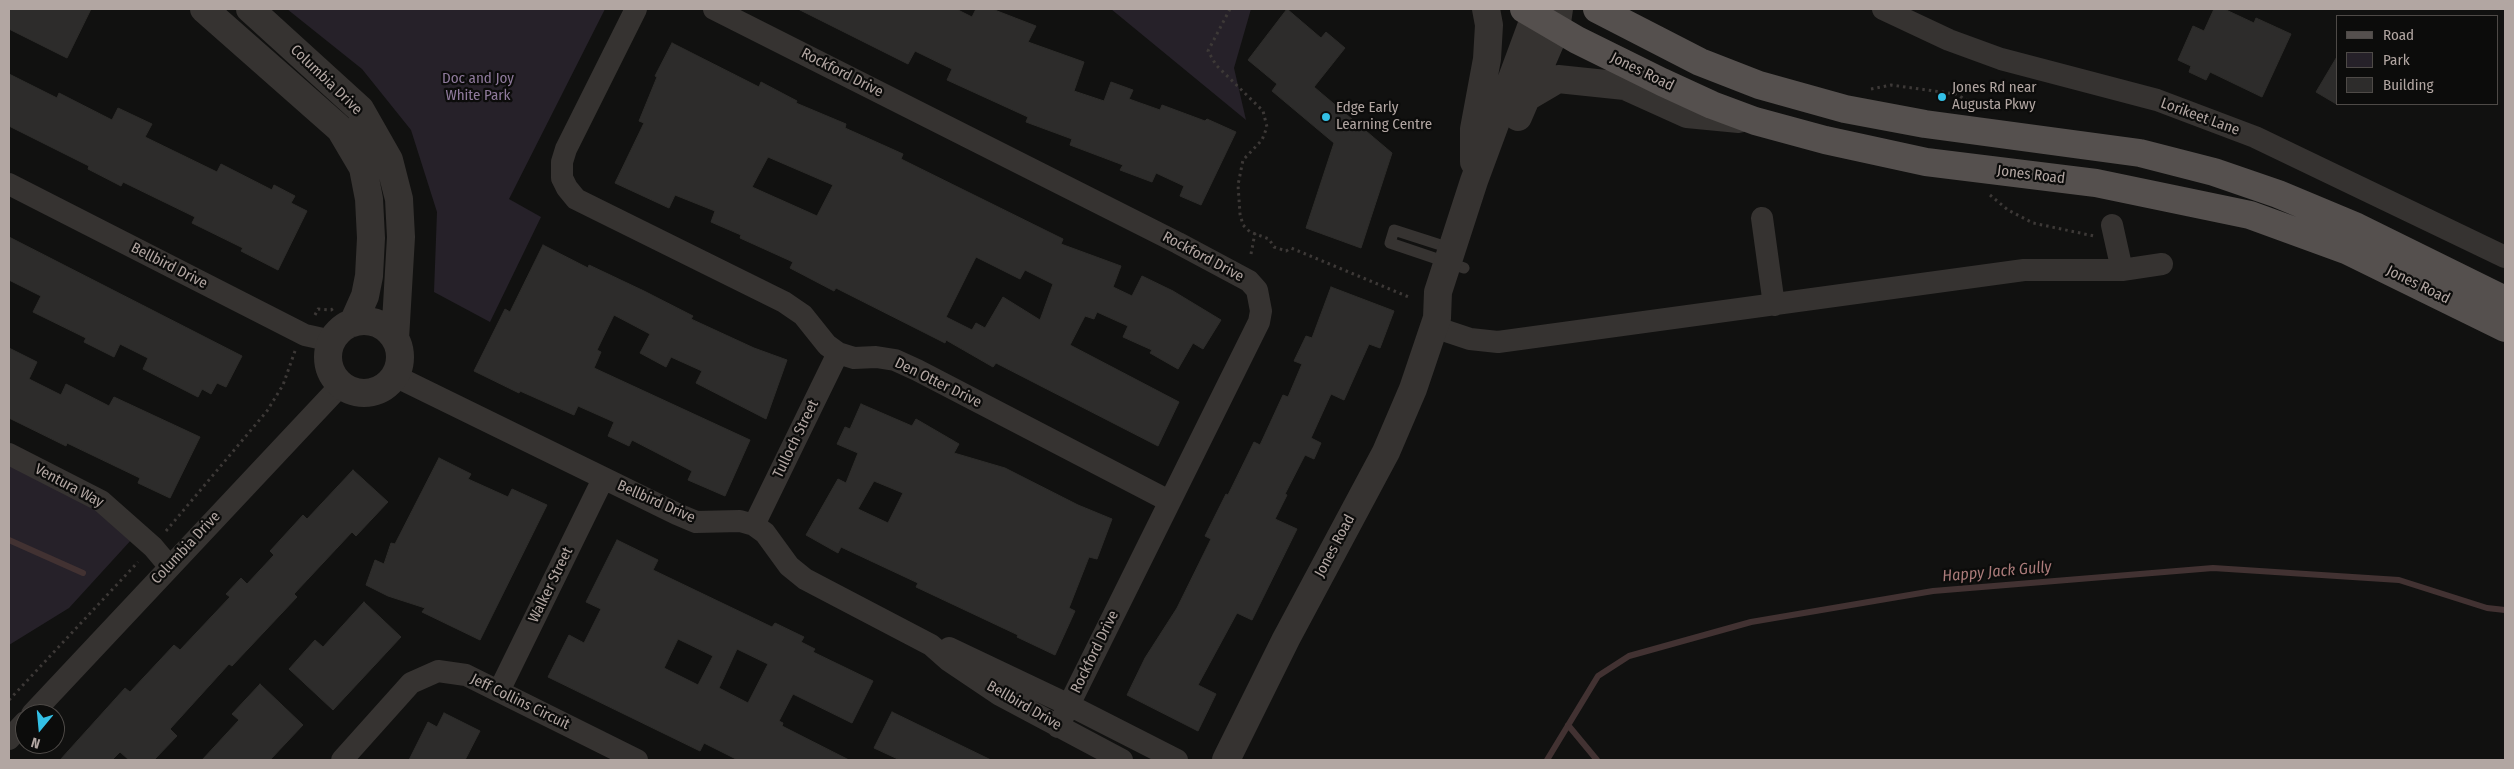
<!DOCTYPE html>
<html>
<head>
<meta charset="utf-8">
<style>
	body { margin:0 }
	#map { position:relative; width:2514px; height:769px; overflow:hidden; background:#111110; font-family:"Fira Sans Condensed",sans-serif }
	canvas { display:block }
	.frame { position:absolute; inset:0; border:10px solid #b2a6a2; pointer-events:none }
	.legend { position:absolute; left:2336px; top:15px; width:162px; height:90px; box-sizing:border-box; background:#0c0c0b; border:1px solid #4e4a47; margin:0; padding:6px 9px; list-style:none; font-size:15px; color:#b2a6a2 }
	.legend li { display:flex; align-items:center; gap:10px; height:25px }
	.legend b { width:25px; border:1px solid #4e4a47 }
	.north { position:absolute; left:15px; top:704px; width:50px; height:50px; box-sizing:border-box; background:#0c0c0b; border:1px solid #4e4a47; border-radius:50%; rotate:197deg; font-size:14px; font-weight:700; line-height:20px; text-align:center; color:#b2a6a2 }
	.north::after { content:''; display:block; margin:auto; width:18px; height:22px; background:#33c0e6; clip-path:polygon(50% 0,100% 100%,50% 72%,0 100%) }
</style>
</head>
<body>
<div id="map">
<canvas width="2514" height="769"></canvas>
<div class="frame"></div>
<ul class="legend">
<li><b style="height:6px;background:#55504e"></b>Road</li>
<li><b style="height:14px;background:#262129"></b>Park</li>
<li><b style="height:14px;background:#2d2c2b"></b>Building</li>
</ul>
<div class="north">N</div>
</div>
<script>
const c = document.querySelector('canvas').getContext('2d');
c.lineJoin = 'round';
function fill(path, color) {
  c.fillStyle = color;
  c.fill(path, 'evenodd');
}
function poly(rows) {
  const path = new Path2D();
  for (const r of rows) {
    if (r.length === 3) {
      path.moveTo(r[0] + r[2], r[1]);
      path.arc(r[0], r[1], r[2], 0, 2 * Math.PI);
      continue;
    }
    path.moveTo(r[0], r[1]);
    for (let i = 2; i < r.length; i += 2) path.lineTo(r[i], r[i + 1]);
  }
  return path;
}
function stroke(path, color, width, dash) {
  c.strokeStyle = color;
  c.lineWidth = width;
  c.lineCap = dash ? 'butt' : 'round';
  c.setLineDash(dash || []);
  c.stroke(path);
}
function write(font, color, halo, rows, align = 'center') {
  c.font = font + ' "Fira Sans Condensed",sans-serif';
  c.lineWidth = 4.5;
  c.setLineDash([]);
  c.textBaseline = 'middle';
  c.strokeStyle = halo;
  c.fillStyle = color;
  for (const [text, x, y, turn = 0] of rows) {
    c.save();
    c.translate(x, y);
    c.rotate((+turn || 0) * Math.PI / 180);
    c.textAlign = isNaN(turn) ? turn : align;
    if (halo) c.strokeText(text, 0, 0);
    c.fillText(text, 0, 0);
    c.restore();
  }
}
fill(poly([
	[287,9,605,9,509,199,541,217,490,322,434,292,437,212,411,130,362,69],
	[1111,9,1251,9,1234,68,1246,120],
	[9,463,143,527,69,608,9,645]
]), '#262129');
stroke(poly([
	[9,540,83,573],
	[1568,725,1597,760],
	[1547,760,1598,676,1629,656,1751,622,1933,591,2213,568,2399,580,2487,608,2505,610]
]), '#423232', 6);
const building = poly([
	[9,9,91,9,67,58,9,29,9,9],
	[798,9,956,9,972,17,976,9,992,9,1036,26,1028,42,1084,62,1074,91,1104,101,1111,82,1133,90,1129,99,1160,110,1162,105,1205,121,1207,119,1236,132,1201,205,1180,196,1184,186,1156,173,1152,182,1120,170,1123,165,1070,145,1072,139,1026,122,1028,117,947,80,952,69,915,51,908,64,798,9],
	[1287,9,1321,38,1326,32,1345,48,1314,87,1392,153,1361,248,1306,228,1334,143,1272,91,1277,84,1248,60,1287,9],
	[2214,9,2224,9,2254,23,2256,18,2291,34,2262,97,2210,72,2206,80,2189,72,2191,66,2178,60,2193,26,2204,31,2214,9],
	[672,43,759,87,761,82,797,101,796,103,846,124,845,128,903,154,901,159,1063,239,1061,244,1121,266,1113,287,1132,296,1142,276,1173,291,1221,320,1203,349,1193,343,1178,369,1150,353,1152,350,1123,337,1128,326,1097,312,1094,319,1085,316,1070,345,1179,402,1158,446,996,363,993,367,946,340,945,343,836,288,834,291,790,268,793,262,740,238,741,235,711,222,715,211,675,195,669,208,615,183,644,123,639,121,657,77,655,76,672,43],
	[768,157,833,185,817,216,752,187,768,157],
	[976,257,1020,279,1025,270,1053,284,1040,320,1003,297,985,328,976,323,972,330,946,317,976,257],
	[2338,55,2338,105,2316,92,2338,55],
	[9,74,57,98,59,93,112,120,118,108,152,124,145,137,217,172,221,164,272,190,274,185,295,196,291,203,307,211,278,270,241,251,243,248,192,223,195,217,123,182,121,186,88,169,89,166,9,126,9,74],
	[9,237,242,356,226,387,217,383,211,394,202,389,198,397,143,369,148,358,120,344,114,357,84,342,86,338,33,312,41,296,9,280,9,237],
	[543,245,588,268,589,265,644,291,693,316,691,319,754,348,787,360,766,419,696,383,702,371,671,357,666,367,640,353,650,334,614,315,597,350,601,352,594,368,750,440,725,496,688,480,692,471,632,440,629,446,608,436,614,422,578,406,574,415,520,391,519,393,474,371,505,309,510,312,543,245],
	[1331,287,1394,311,1380,348,1369,344,1344,400,1331,394,1311,438,1321,443,1314,459,1305,455,1285,494,1287,495,1275,519,1297,529,1252,620,1237,613,1198,685,1216,694,1198,731,1127,695,1145,658,1177,608,1211,539,1205,536,1226,494,1228,495,1254,442,1260,445,1283,395,1288,397,1302,364,1294,361,1306,336,1312,338,1331,287],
	[9,348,37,362,29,379,61,395,66,384,109,406,114,397,200,437,170,498,138,483,140,478,67,443,66,446,9,418,9,348],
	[861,404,912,426,916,419,959,444,954,453,1005,468,1078,505,1112,519,1097,559,1089,557,1069,608,1075,611,1055,655,1017,637,1018,635,916,587,918,583,841,547,838,553,806,535,838,479,846,483,858,453,837,444,845,427,850,429,861,404],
	[874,481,903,493,888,523,858,509,874,481],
	[439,458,471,474,468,479,508,497,512,489,547,505,480,640,422,612,425,608,388,596,366,585,375,560,384,564,391,543,395,544,439,458],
	[353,470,388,502,356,536,352,532,294,594,297,597,232,666,229,664,170,729,177,736,154,760,129,760,120,752,112,760,60,760,125,688,130,692,174,645,180,650,230,597,226,594,241,578,247,584,274,555,270,551,303,515,307,519,353,470],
	[617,540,658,560,653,570,772,627,775,623,804,637,801,642,815,649,813,652,873,681,852,723,793,694,779,721,783,723,782,726,849,760,738,760,704,743,700,751,548,677,569,635,584,643,601,609,586,602,617,540],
	[678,639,713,656,698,685,664,668,678,639],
	[737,649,768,664,748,703,719,688,737,649],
	[364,602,401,637,333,710,289,669,315,640,323,647,364,602],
	[260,684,303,725,270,760,202,760,239,720,232,714,260,684],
	[892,712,991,760,900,760,874,748,892,712],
	[444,713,480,731,465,760,409,760,428,722,437,727,444,713]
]);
fill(building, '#2d2c2b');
stroke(building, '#2d2c2a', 1);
stroke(poly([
	[1230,9,1208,51,1216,65,1263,111,1267,127,1262,140,1243,160,1238,185,1240,214,1243,225,1250,232,1269,239,1274,247,1286,251,1291,248,1411,298],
	[1871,89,1891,85,1956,94,1976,106],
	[1990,195,2008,210,2033,223,2094,236],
	[1251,254,1255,233],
	[315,315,318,309,331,310,334,308],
	[166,531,267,411,283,385,295,351],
	[9,700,138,562]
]), '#3d3937', 3, [2.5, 4]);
stroke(poly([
	[1453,249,1394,230,1390,243,1464,268]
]), '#363331', 11);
stroke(poly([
	[636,9,566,149,562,162,562,178,567,188,576,199,784,302,803,315,827,345,838,353,854,358,876,357,895,360,917,370,1169,501],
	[714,9,1178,243,1249,281,1257,290,1261,311,1259,322,1058,727],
	[1883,9,1949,40,2001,59,2157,100,2255,137,2505,257],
	[9,184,305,335,332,341],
	[1762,218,1774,305],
	[2112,225,2122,270],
	[1434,327,1470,339,1498,342,2024,270,2122,270,2162,264],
	[395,376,677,514,696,522,740,521,754,525,765,533,789,566,805,579,931,645,948,660,1000,695,1122,760],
	[9,454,101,501,153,547,169,566],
	[754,525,838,353],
	[949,648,1069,705,1177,760],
	[499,691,603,479],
	[32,714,341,385],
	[9,739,25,722],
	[342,760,411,683,438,671,466,675,637,760]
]), '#363331', 22);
stroke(poly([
	[204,9,340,129,363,168,369,199,371,238,369,276,365,296,353,323],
	[250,9,360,109,389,160,399,199,401,237,395,339],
	[1524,99,1558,79,1625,86,1687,114,1739,119],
	[1518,117,1556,29,1559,9],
	[1474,162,1474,129,1487,59,1489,25,1486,9],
	[364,357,36],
	[1226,760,1286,639,1386,452,1413,389,1437,318,1438,292,1474,181,1535,16,1543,9]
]), '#363331', 28);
stroke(poly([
	[1524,9,1577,40,1662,82,1712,105,1755,121,1825,140,1926,162,2096,183,2250,215,2346,250,2505,328],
	[1597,9,1700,62,1759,85,1845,109,1925,124,2140,153,2214,172,2278,194,2357,227,2505,300]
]), '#55504e', 28);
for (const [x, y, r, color] of [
	[1942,97,5,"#33c0e6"],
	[1326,117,5,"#33c0e6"]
]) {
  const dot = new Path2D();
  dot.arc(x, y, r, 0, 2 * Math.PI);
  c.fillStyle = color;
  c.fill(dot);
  stroke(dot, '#0c0c0b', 2);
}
write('15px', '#b2a6a2', '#0c0c0b', [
	["Jones Road",1642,72,26],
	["Rockford Drive",842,73,27],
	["Columbia Drive",326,80,44],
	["Lorikeet Lane",2200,117,20],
	["Jones Road",2031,175,7],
	["Rockford Drive",1203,257,28],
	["Bellbird Drive",169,266,27],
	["Jones Road",2418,285,26],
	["Den Otter Drive",938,383,26],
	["Tulloch Street",796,439,-64],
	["Ventura Way",69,486,28],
	["Bellbird Drive",656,502,24],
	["Jones Road",1335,546,-62],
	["Columbia Drive",186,548,-47],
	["Walker Street",551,585,-64],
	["Rockford Drive",1095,652,-64],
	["Jeff Collins Circuit",520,702,26],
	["Bellbird Drive",1024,706,30]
]);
write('15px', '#8f7a9c', '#0c0c0b', [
	["Doc and Joy",478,79],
	["White Park",478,96]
]);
write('15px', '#b2a6a2', '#0c0c0b', [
	["Jones Rd near",1952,88],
	["Augusta Pkwy",1952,105],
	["Edge Early",1336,108],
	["Learning Centre",1336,125]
], 'left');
write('italic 16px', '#ab7b7a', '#0c0c0b', [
	["Happy Jack Gully",1997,572,-5]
]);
</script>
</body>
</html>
